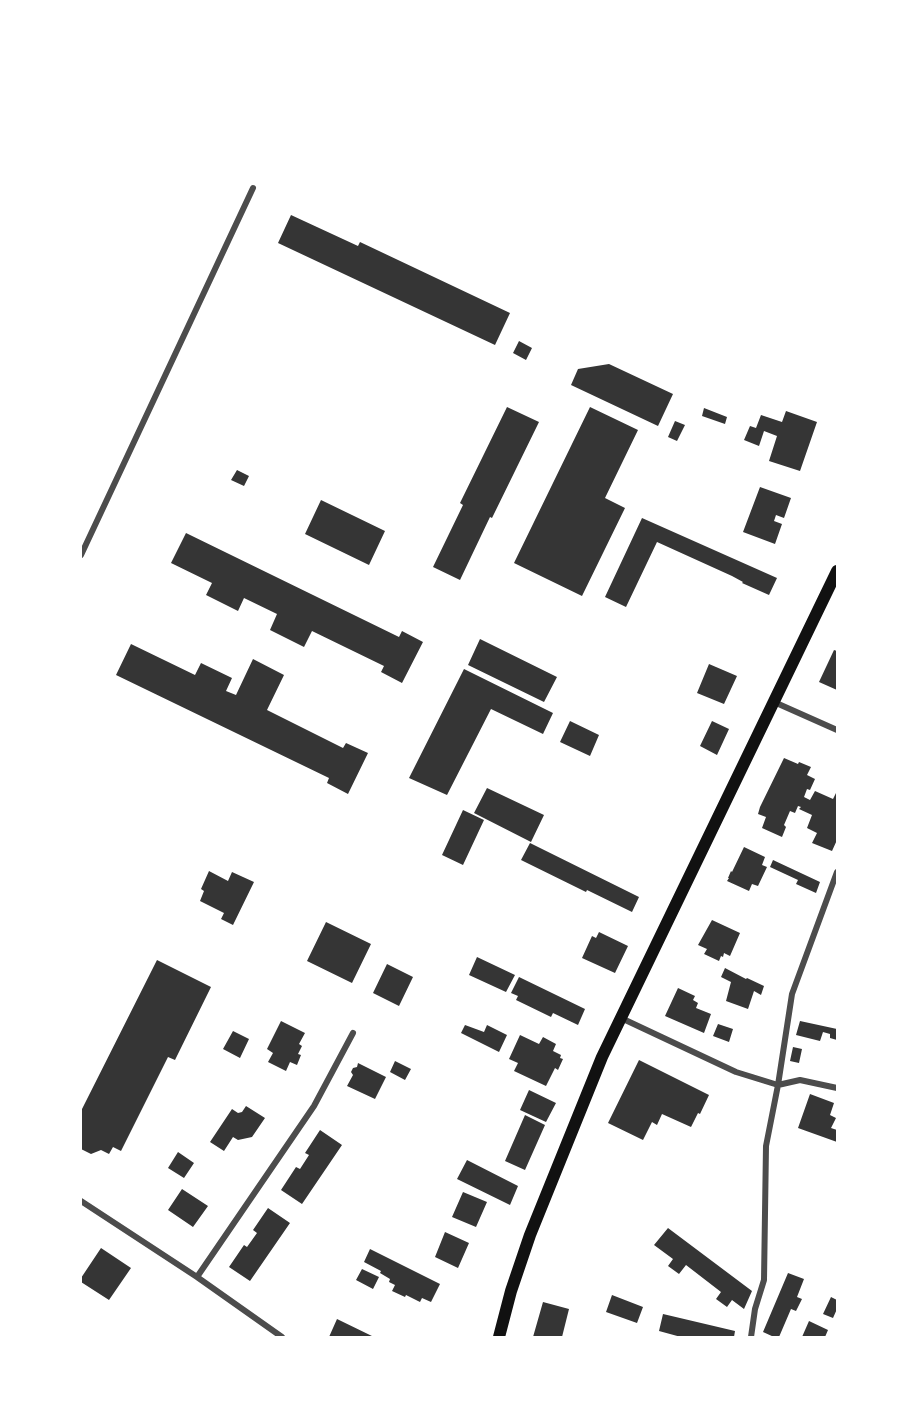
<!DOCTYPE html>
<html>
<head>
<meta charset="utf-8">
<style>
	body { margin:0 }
	#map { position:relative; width:918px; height:1418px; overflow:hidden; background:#fff; font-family:Georgia,serif }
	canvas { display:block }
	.frame { position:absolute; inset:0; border:82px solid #fff; pointer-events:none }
</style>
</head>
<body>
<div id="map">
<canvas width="918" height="1418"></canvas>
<div class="frame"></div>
</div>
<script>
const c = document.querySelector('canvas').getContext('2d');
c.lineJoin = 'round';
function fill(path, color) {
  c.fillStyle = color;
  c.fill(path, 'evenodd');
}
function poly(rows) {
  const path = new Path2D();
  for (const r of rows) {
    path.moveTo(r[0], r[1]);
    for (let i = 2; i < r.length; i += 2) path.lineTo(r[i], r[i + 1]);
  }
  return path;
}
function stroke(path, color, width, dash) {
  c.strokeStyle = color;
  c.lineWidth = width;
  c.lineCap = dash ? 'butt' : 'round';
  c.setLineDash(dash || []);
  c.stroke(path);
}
fill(poly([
	[291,215,358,246,360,242,510,313,495,345,278,243],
	[519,341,532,348,526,360,513,353],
	[609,364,673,394,658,426,571,385,578,369],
	[507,407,539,422,492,518,490,517,460,580,433,567,463,505,460,503],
	[590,407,638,430,605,498,625,508,582,596,514,563],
	[704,408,727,417,725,424,702,416],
	[786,411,817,422,800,471,769,461,777,436,764,431,759,446,744,440,750,426,756,428,761,415,782,422],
	[675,421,685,425,677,441,668,437],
	[237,470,249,476,244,486,231,480],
	[760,487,791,498,784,518,776,515,774,521,782,524,775,544,743,532],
	[321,500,385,531,369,565,305,534],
	[642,518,777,578,769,595,742,583,743,582,732,576,657,542,626,607,605,597],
	[186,533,399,637,402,631,423,642,402,683,381,672,384,666,312,631,304,647,270,630,277,614,244,598,238,611,206,595,212,583,171,563],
	[480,639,557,677,544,702,468,665],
	[131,644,195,675,201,663,232,678,226,691,236,695,253,659,284,675,267,710,343,748,346,743,368,753,348,794,327,783,329,778,116,675],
	[834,650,837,651,837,690,819,682],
	[709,664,737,676,724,704,697,693],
	[464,669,553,713,543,734,491,709,447,795,409,778],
	[570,721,599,735,590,756,560,742],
	[712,721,729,729,717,755,700,746],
	[784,758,798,764,799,762,811,767,807,775,815,779,810,790,807,789,804,797,810,800,815,791,833,799,837,791,837,840,832,851,812,843,817,833,807,828,812,815,799,809,801,807,798,806,795,813,790,811,784,825,786,827,782,837,762,828,766,817,758,814,760,807],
	[487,788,544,815,531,842,474,813],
	[463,810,484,820,463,865,442,855],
	[530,843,639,897,632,912,587,890,586,892,521,860],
	[744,847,765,857,762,865,767,867,758,886,752,884,749,891,727,881,729,878,728,878,731,871,732,872],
	[773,860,820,882,816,893,796,884,798,880,770,867],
	[209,871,228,881,232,872,254,882,233,925,221,919,224,913,200,901,204,891,201,889],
	[712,920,740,933,730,956,724,953,723,957,721,956,719,961,704,954,707,949,698,945],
	[326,922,371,944,352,983,307,961],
	[599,932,628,946,615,973,582,958,592,936,596,938],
	[477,957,515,975,506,992,469,975],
	[157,960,211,987,175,1060,168,1057,121,1151,113,1147,109,1154,101,1150,91,1154,81,1149,81,1111],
	[387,964,413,977,399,1006,373,993],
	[725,968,746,979,747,978,764,986,761,995,754,991,748,1009,726,1001,731,982,721,977],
	[519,977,585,1009,578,1025,553,1013,551,1017,516,1000,518,996,511,993],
	[678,988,695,996,693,1000,698,1003,696,1008,711,1014,704,1033,665,1016],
	[281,1021,305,1033,299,1044,302,1046,298,1054,301,1055,297,1065,290,1062,286,1071,268,1062,273,1053,267,1049],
	[800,1021,837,1029,837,1040,830,1038,830,1034,823,1032,820,1041,796,1035],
	[718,1024,733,1029,729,1042,713,1036],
	[465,1025,484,1032,487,1025,507,1035,499,1052,461,1033],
	[233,1031,249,1039,240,1058,223,1049],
	[520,1035,539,1044,543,1037,556,1044,553,1051,561,1055,560,1058,563,1059,558,1070,555,1068,546,1086,514,1071,518,1063,509,1059],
	[793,1047,802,1049,799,1063,790,1061],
	[639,1060,709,1095,700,1114,698,1113,691,1127,662,1114,657,1125,652,1122,643,1140,608,1123],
	[395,1061,411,1069,405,1080,390,1072],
	[358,1063,386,1077,375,1099,347,1086,353,1075,351,1072,353,1068,357,1067],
	[529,1090,556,1103,546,1122,520,1110],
	[810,1094,834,1103,830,1115,836,1118,831,1128,837,1130,837,1142,798,1128],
	[246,1106,265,1118,252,1137,238,1140,233,1137,224,1151,210,1142,232,1109,238,1113,242,1112],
	[525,1115,545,1125,525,1170,505,1161],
	[320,1130,342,1145,302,1204,281,1190,296,1167,300,1169,309,1155,305,1153],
	[178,1152,194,1163,184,1178,168,1168],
	[467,1160,518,1186,510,1205,457,1179],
	[182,1189,208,1206,193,1227,168,1210],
	[463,1192,487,1202,476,1227,452,1217],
	[268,1208,290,1223,250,1281,229,1267,244,1245,247,1247,257,1233,253,1230],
	[668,1228,752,1291,744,1309,732,1300,727,1307,716,1299,721,1292,686,1265,679,1274,668,1266,673,1259,654,1245],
	[445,1232,469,1243,458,1268,435,1257],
	[101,1248,131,1268,109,1300,81,1282,81,1278],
	[370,1249,440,1284,431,1302,422,1298,420,1302,406,1295,405,1297,392,1291,395,1285,389,1282,390,1279,380,1273,381,1271,364,1262],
	[362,1269,379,1277,373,1289,356,1280],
	[788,1273,804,1279,797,1297,802,1299,796,1311,791,1309,779,1337,774,1337,763,1332],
	[612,1295,643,1307,637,1323,606,1312],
	[831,1297,837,1300,837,1309,833,1318,823,1314],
	[543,1302,569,1309,562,1337,533,1337],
	[663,1314,735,1331,734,1337,681,1337,659,1331],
	[337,1319,374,1337,329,1337],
	[809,1321,828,1330,825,1337,802,1337]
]), '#353535');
stroke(poly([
	[81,555,253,188],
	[774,702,837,730],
	[621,1018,736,1072,778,1085,800,1080,837,1088],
	[81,1201,197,1277,282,1337],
	[197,1277,314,1106,353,1033],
	[751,1337,755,1309,764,1280,766,1146,778,1085,792,994,837,872]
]), '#4c4c4c', 6);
stroke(poly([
	[499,1337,511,1291,530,1235,602,1057,837,571]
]), '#111', 12);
</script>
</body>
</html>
